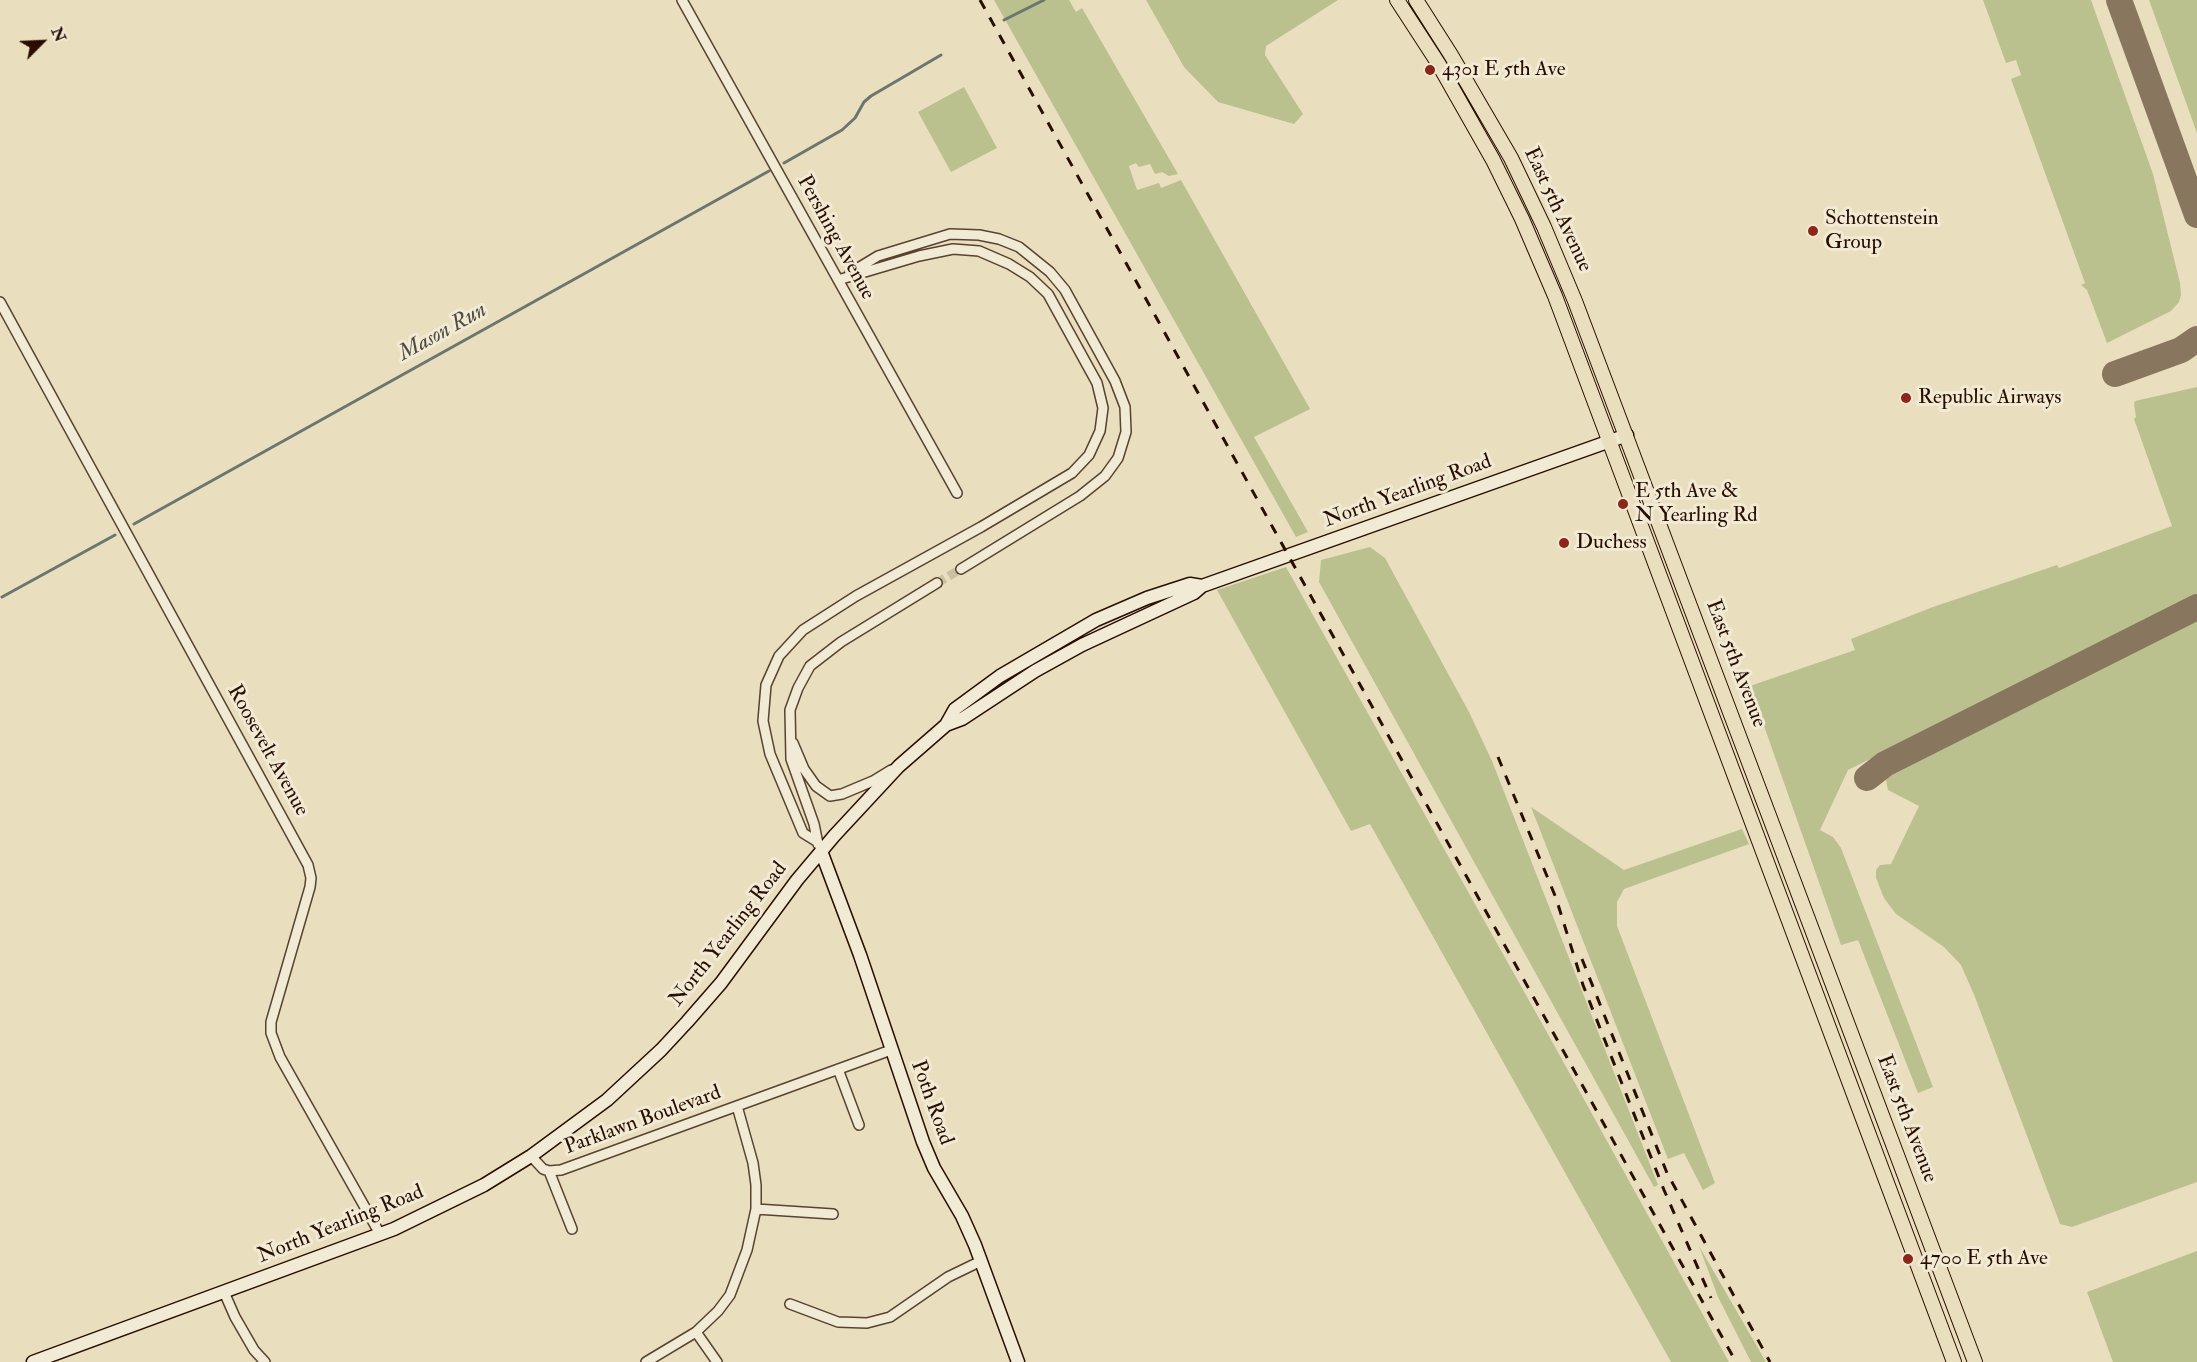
<!DOCTYPE html>
<html>
<head>
<meta charset="utf-8">
<style>
	body { margin:0 }
	#map { position:relative; width:2197px; height:1362px; overflow:hidden; background:#e9dfbe; font-family:"IM FELL Double Pica",serif }
	canvas { display:block }
	.north { position:absolute; left:12px; top:12px; width:60px; height:60px; -webkit-text-stroke:4px #f1ead5; paint-order:stroke; rotate:66deg; font-size:16px; font-weight:700; line-height:24px; text-align:center; color:#290e00 }
	.north::after { content:''; display:block; margin:auto; width:21px; height:27px; background:#290e00; clip-path:polygon(50% 0,100% 100%,50% 72%,0 100%) }
</style>
</head>
<body>
<div id="map">
<canvas width="2197" height="1362"></canvas>
<div class="north">N</div>
</div>
<script>
const c = document.querySelector('canvas').getContext('2d');
c.lineJoin = 'round';
function fill(path, color) {
  c.fillStyle = color;
  c.fill(path, 'evenodd');
}
function poly(rows) {
  const path = new Path2D();
  for (const r of rows) {
    path.moveTo(r[0], r[1]);
    for (let i = 2; i < r.length; i += 2) path.lineTo(r[i], r[i + 1]);
  }
  return path;
}
function stroke(path, color, width, dash) {
  c.strokeStyle = color;
  c.lineWidth = width;
  c.lineCap = dash ? 'butt' : 'round';
  c.setLineDash(dash || []);
  c.stroke(path);
}
function write(font, color, halo, rows, align = 'center') {
  c.font = font + ' "IM FELL Double Pica",serif';
  c.lineWidth = 6;
  c.setLineDash([]);
  c.textBaseline = 'middle';
  c.strokeStyle = halo;
  c.fillStyle = color;
  for (const [text, x, y, turn = 0] of rows) {
    c.save();
    c.translate(x, y);
    c.rotate((+turn || 0) * Math.PI / 180);
    c.textAlign = isNaN(turn) ? turn : align;
    if (halo) c.strokeText(text, 0, 0);
    c.fillText(text, 0, 0);
    c.restore();
  }
}
fill(poly([
	[994,0,1069,0,1076,12,1082,8,1178,174,1169,176,1162,172,1155,174,1150,164,1139,167,1136,163,1129,166,1137,190,1159,183,1161,188,1181,180,1310,409,1254,437,1308,532,1296,537],
	[1146,0,1338,0,1266,46,1265,55,1303,114,1294,124,1218,102,1184,67],
	[1983,0,2091,0,2153,174,2180,283,2181,295,2179,302,2171,311,2107,343,2087,290,2081,285,2085,283,2011,79,2021,75,2016,60,2006,63],
	[2149,0,2197,0,2197,133],
	[964,87,997,148,951,172,918,112],
	[2197,387,2197,595,1848,770,1820,830,1833,837,1841,848,1933,1087,1918,1093,1858,940,1841,945,1750,686,1855,650,1851,639,1933,607,2057,565,2059,568,2172,526,2134,419,2136,417,2134,404,2135,401],
	[1370,547,1385,558,1469,712,1492,761,1658,1185,1654,1187,1319,582,1321,560],
	[1286,567,1554,1045,1729,1362,1671,1362,1370,824,1351,831,1217,590],
	[2197,619,2197,1182,2072,1227,2060,1224,1975,997,1961,965,1944,947,1896,914,1884,898,1876,878,1876,870,1880,865,1891,864,1919,806,1888,790,1886,780,1890,774],
	[1531,807,1624,870,1742,829,1749,844,1624,889,1617,902,1617,926,1715,1183,1703,1190,1684,1153,1668,1159],
	[1699,1246,1766,1362,1751,1362,1718,1297],
	[2197,1251,2197,1362,2113,1362,2087,1292]
]), '#bac18f');
stroke(poly([
	[1004,20,1044,0],
	[784,163,842,130,855,118,864,102,871,96,941,55],
	[134,524,769,171],
	[2,597,115,535]
]), '#6c766e', 3);
stroke(poly([
	[2119,0,2197,215],
	[2115,374,2181,350,2197,339],
	[1867,778,1885,764,2197,607]
]), '#89765f', 26);
stroke(poly([
	[937,583,961,569]
]), '#ccc0a2', 9, [9, 4.5]);
const street = poly([
	[682,0,957,493],
	[850,273,878,256,950,234,979,235,999,239,1019,247,1050,272,1065,290,1115,381,1125,407,1126,432,1118,458,1105,476,1080,496,961,569],
	[0,302,308,865,311,878,310,887,271,1022,271,1033,280,1057,380,1234],
	[793,743,804,769,816,786,830,796,842,794,873,781,891,770],
	[816,841,803,833,770,754,763,721,766,685,779,656,803,630,856,596,981,527,1072,473,1089,455,1100,431,1103,408,1097,383,1048,294,1030,277,1009,264,979,251,953,249,919,256,838,280],
	[818,844,814,824,791,759,790,710,798,688,810,666,841,642,937,583],
	[838,1069,859,1125],
	[531,1156,543,1169,549,1171,561,1170,891,1050],
	[549,1171,572,1229],
	[756,1209,833,1214],
	[224,1292,235,1317,254,1350,265,1362],
	[790,1304,838,1322,867,1323,890,1317,948,1277,981,1261],
	[696,1332,717,1362],
	[646,1362,696,1332,718,1311,730,1295,747,1250,756,1209,756,1185,753,1163,737,1106]
]);
const secondary = poly([
	[946,725,962,719,1035,671,1082,645,1194,593,1202,586,1627,435],
	[821,851,860,955,923,1142,934,1168,962,1216,975,1245,1018,1362],
	[33,1362,394,1229,484,1185,531,1156,607,1100,661,1050,687,1022,721,983,797,880,834,836,899,766,946,725,955,709,1000,676,1096,620,1147,598,1190,584,1202,586]
]);
const primary = poly([
	[1397,0,1438,63,1493,160,1522,219,1555,296,1954,1362],
	[1416,0,1451,55,1511,158,1544,227,1575,301,1975,1362]
]);
stroke(street, '#594230', 12);
stroke(secondary, '#290e00', 15);
stroke(primary, '#290e00', 16);
stroke(street, '#f1ead5', 9);
stroke(secondary, '#f1ead5', 12);
stroke(primary, '#e9dfbe', 14);
stroke(poly([
	[980,0,1736,1362],
	[1498,757,1556,898,1583,985,1664,1190,1711,1298],
	[1582,959,1667,1173,1770,1362]
]), '#290e00', 3, [10, 10]);
for (const [x, y, r, color] of [
	[1430,70,6,"#8f2418"],
	[1813,231,6,"#8f2418"],
	[1906,398,6,"#8f2418"],
	[1623,504,6,"#8f2418"],
	[1564,543,6,"#8f2418"],
	[1908,1259,6,"#8f2418"]
]) {
  const dot = new Path2D();
  dot.arc(x, y, r, 0, 2 * Math.PI);
  c.fillStyle = color;
  c.fill(dot);
  stroke(dot, '#f1ead5', 2);
}
write('21px', '#290e00', '#f1ead5', [
	["4301 E 5th Ave",1442,70],
	["Schottenstein",1825,219],
	["Group",1825,243],
	["Republic Airways",1918,398],
	["E 5th Ave &",1635,492],
	["N Yearling Rd",1635,516],
	["Duchess",1576,543],
	["4700 E 5th Ave",1920,1259]
], 'left');
write('21px', '#290e00', '#f1ead5', [
	["East 5th Avenue",1557,210,65],
	["Pershing Avenue",835,238,61],
	["North Yearling Road",1408,492,-20],
	["East 5th Avenue",1735,664,69],
	["Roosevelt Avenue",267,751,61],
	["North Yearling Road",729,935,-52],
	["Poth Road",931,1103,70],
	["East 5th Avenue",1906,1119,69],
	["Parklawn Boulevard",643,1121,-20],
	["North Yearling Road",341,1225,-22]
]);
write('italic 22px', '#504b40', '#f1ead5', [
	["Mason Run",443,333,-29]
]);
</script>
</body>
</html>
